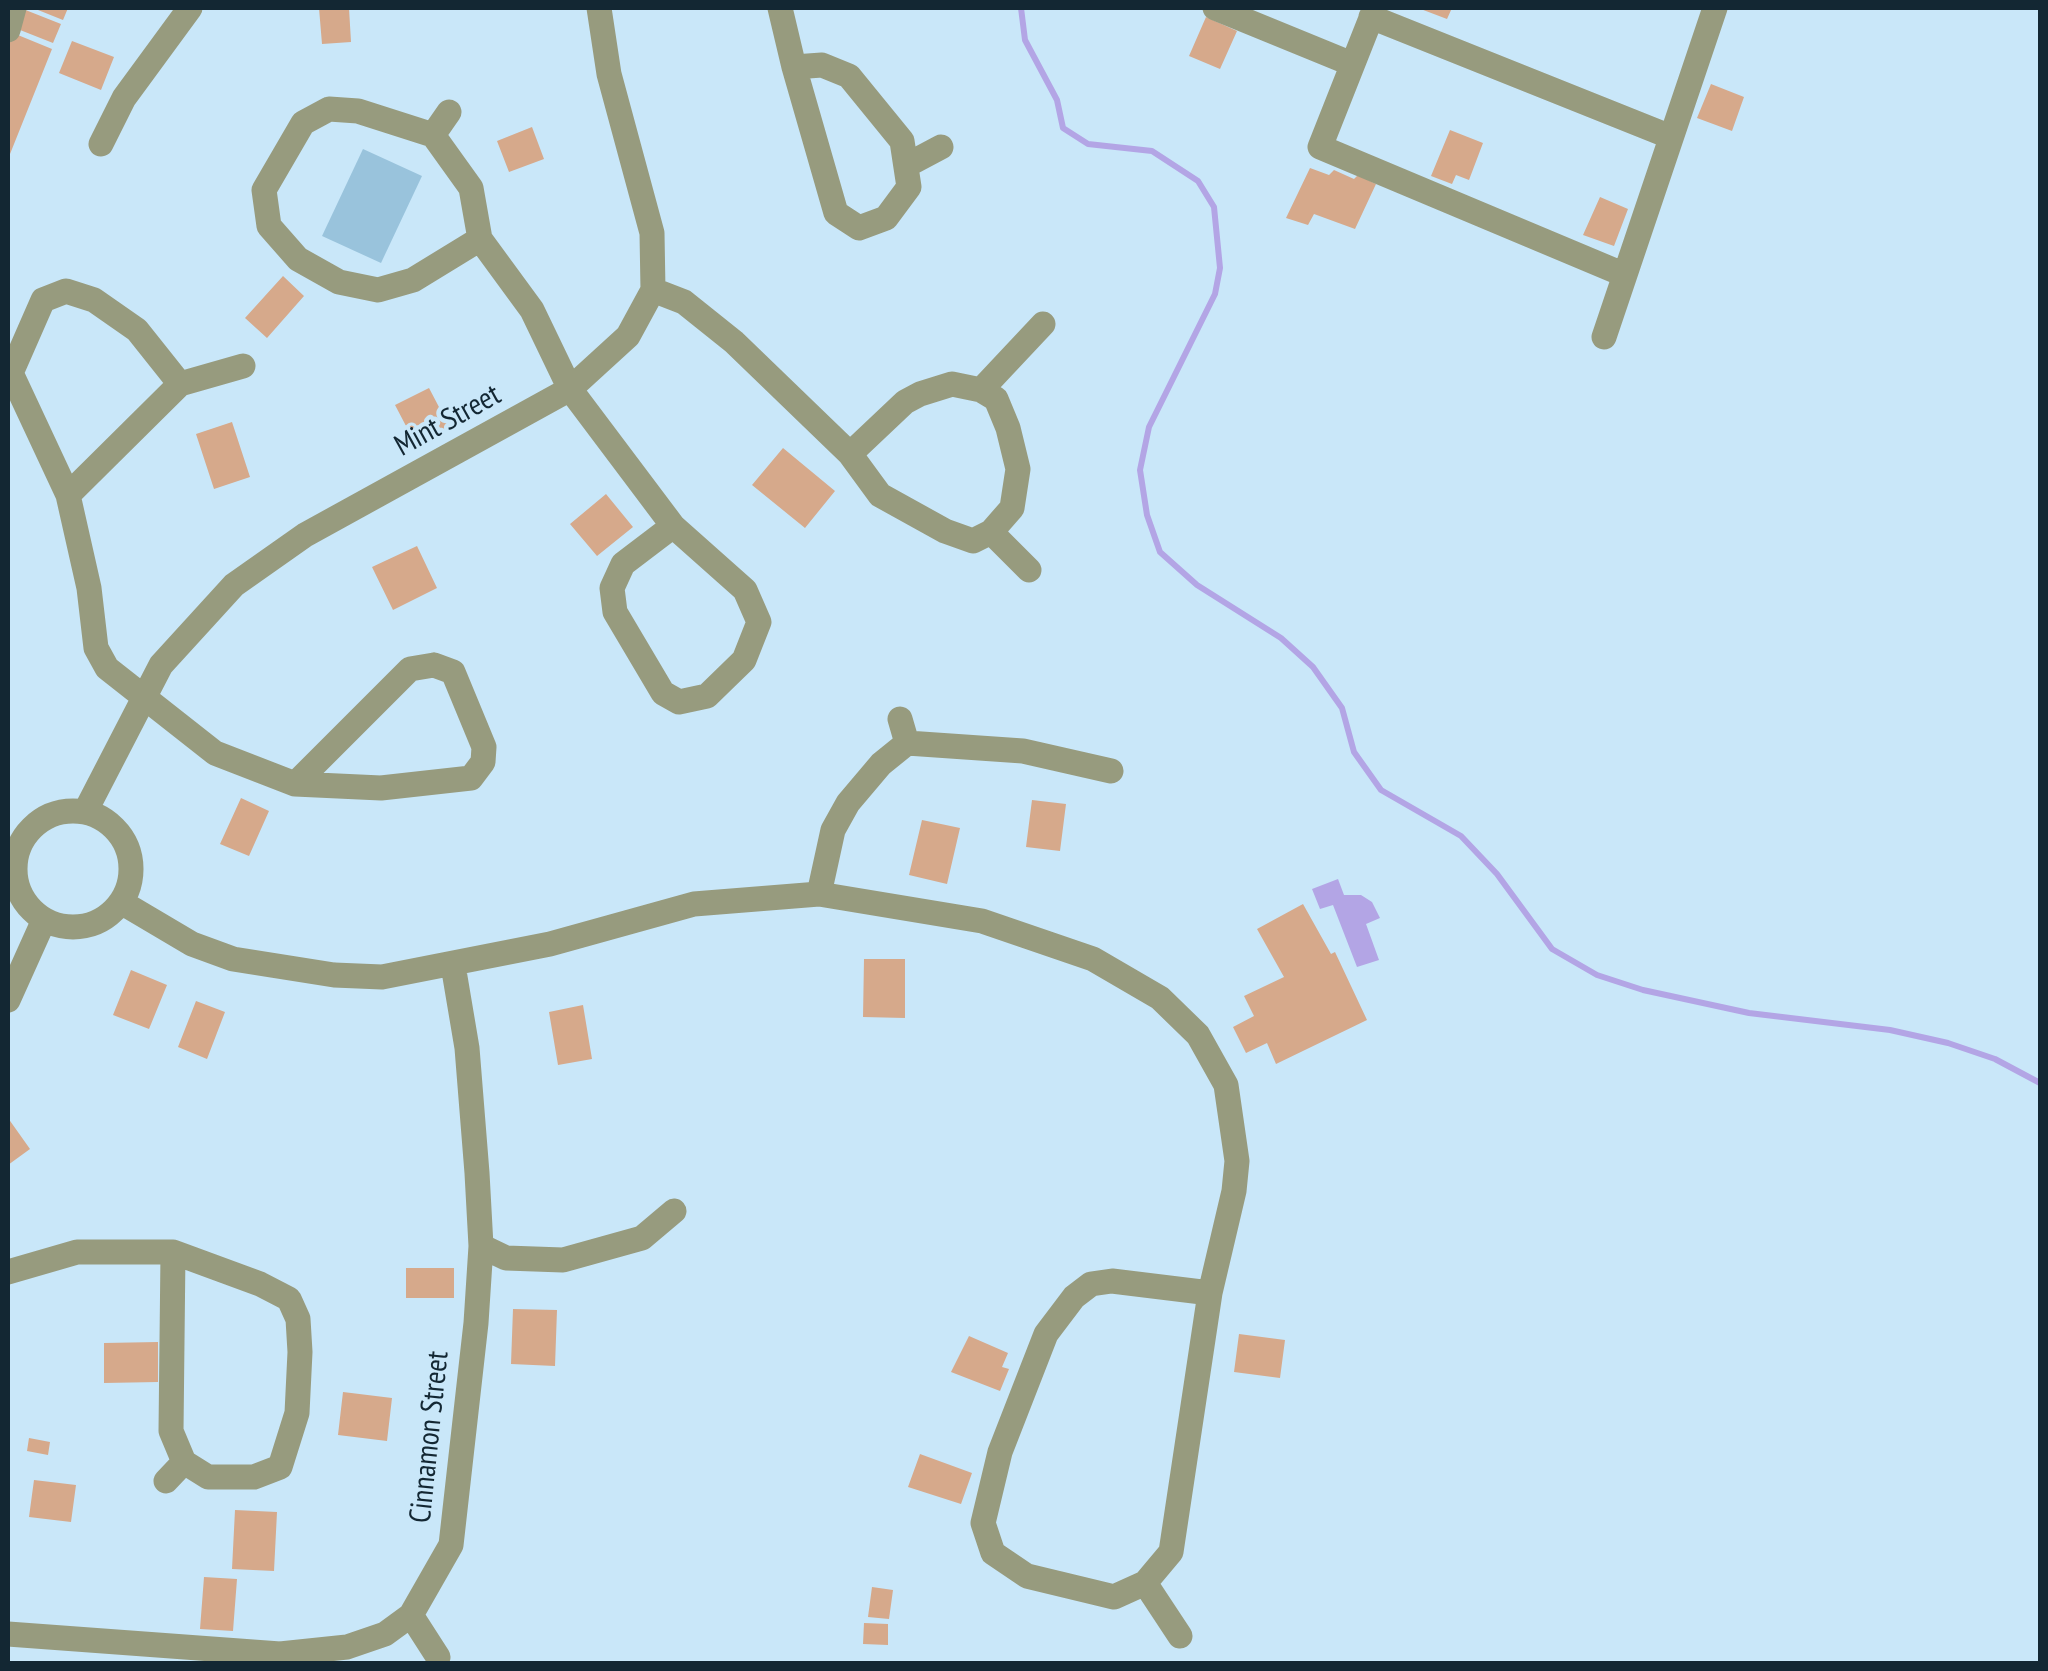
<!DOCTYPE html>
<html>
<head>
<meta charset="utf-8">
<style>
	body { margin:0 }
	#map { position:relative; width:2048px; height:1671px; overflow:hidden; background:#c9e7f9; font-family:"PT Sans Narrow",sans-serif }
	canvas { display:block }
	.frame { position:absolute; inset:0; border:10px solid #132733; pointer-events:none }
</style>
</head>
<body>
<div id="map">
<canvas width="2048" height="1671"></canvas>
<div class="frame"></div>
</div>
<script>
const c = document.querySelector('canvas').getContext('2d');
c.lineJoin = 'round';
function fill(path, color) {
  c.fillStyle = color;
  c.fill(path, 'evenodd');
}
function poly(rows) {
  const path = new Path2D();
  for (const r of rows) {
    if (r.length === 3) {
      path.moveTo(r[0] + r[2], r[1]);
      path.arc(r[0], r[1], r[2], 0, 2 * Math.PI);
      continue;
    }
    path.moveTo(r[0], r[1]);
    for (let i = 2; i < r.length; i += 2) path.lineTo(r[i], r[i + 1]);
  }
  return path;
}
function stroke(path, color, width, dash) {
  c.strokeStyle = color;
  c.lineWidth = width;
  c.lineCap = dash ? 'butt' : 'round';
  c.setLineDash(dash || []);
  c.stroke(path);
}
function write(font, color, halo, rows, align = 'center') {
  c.font = font + ' "PT Sans Narrow",sans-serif';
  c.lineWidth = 9;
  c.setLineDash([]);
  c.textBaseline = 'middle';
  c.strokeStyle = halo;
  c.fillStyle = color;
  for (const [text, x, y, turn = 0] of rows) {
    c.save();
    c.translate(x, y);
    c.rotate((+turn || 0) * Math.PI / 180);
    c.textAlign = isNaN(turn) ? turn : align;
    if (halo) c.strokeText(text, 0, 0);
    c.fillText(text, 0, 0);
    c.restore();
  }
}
fill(poly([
	[363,149,422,176,381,263,322,236]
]), '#99c3dc');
fill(poly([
	[1338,879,1344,895,1361,895,1372,902,1380,918,1366,924,1379,960,1357,967,1333,905,1320,909,1312,889]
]), '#b3a5e5');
stroke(poly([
	[1021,8,1025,40,1057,100,1063,128,1088,144,1152,151,1198,181,1214,207,1220,268,1215,294,1149,427,1140,470,1147,515,1160,552,1197,585,1281,638,1313,667,1342,708,1354,752,1381,790,1461,836,1497,874,1552,949,1597,975,1643,990,1749,1013,1890,1030,1948,1043,1995,1059,2040,1083]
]), '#b3a5e5', 6);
fill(poly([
	[33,8,68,8,63,20],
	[319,8,349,8,351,42,322,44],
	[1418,8,1452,8,1447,19],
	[23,9,61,24,53,43,15,28],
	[1206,17,1237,31,1220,69,1189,56],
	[13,33,52,49,8,159,8,48],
	[72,41,114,57,101,90,59,73],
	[1711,84,1744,97,1732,131,1697,118],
	[532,127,544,159,509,172,497,141],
	[1450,130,1483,143,1469,180,1456,175,1452,184,1431,176],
	[1310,168,1329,175,1334,170,1354,179,1358,175,1376,184,1355,229,1314,214,1308,225,1286,218],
	[1600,197,1628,209,1614,246,1583,235],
	[283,276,304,296,267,338,245,318],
	[429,388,450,428,416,445,395,405],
	[232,422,250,477,214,489,196,434],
	[783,448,835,491,805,528,752,485],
	[606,494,633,527,597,556,570,524],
	[417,546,437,588,393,610,372,567],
	[241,798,269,811,249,856,220,844],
	[1032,800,1066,804,1060,851,1026,847],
	[922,820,960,828,947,884,909,875],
	[1303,904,1331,954,1335,952,1367,1020,1276,1064,1267,1043,1246,1053,1233,1027,1254,1016,1244,996,1284,977,1257,929],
	[864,959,905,959,905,1018,863,1017],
	[131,970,167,985,149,1029,113,1015],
	[196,1001,225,1012,207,1059,178,1047],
	[583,1005,592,1059,558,1065,549,1012],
	[8,1118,30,1149,8,1165],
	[406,1268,454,1268,454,1298,406,1298],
	[513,1309,557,1310,555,1366,511,1364],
	[1239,1334,1285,1340,1280,1378,1234,1372],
	[969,1336,1008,1353,1002,1367,1009,1369,1000,1391,951,1372],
	[158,1342,158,1382,104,1383,104,1343],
	[343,1392,392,1398,387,1441,338,1435],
	[29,1438,50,1442,48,1455,27,1451],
	[920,1454,972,1473,961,1504,908,1487],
	[34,1480,76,1485,71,1522,29,1517],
	[235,1510,277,1512,274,1571,232,1569],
	[204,1577,237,1579,233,1631,200,1629],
	[872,1587,893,1590,889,1619,868,1617],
	[864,1623,888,1624,888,1645,863,1644]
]), '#d6a98b');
stroke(poly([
	[780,8,794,67,836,213,859,228,886,218,909,187,902,141,849,76,822,65,794,67],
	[1215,8,1352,64],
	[1375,8,1320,147,1625,275],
	[1371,17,1671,137],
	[8,30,14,8],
	[329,109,358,111,433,135,471,188,480,239,413,280,378,290,339,282,298,259,269,226,264,190,303,123,329,109],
	[433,135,449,112],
	[101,144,124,98,190,8],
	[909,164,941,147],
	[480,239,532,310,570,389,673,526,745,590,759,622,744,660,707,696,679,702],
	[653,290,684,302,734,342,850,454,880,495,945,531,973,541,991,532,1012,508,1018,469,1008,428,996,399,981,390,952,384,920,394,905,402,850,454],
	[1604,337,1715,8],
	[243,366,180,384,68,495,89,588,96,648,107,668,215,753,295,784],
	[981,390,1043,324],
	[68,495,11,373,43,300,66,291,94,300,137,330,180,384],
	[673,526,623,564,612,588,615,612,663,693,679,702],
	[991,532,1029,570],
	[434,665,453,672,484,747,483,762,471,778,381,788,295,784,410,669,434,665],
	[900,719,907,743],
	[73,869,58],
	[85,812,161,665,234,585,305,535,570,389,628,336,653,290,652,233,609,74,599,8],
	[819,894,833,830,848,803,881,764,907,743,1023,751,1111,771],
	[121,902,192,944,233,959,334,975,382,977,550,944,694,904,819,894,982,921,1093,959,1160,998,1198,1035,1226,1085,1237,1161,1234,1191,1210,1293,1171,1552,1145,1583,1114,1597,1027,1576,993,1553,983,1523,1000,1452,1046,1334,1074,1297,1091,1284,1112,1281,1210,1293],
	[8,1000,44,920],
	[481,1246,506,1258,563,1260,642,1238,674,1211],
	[8,1272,77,1252,173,1252,260,1284,289,1299,298,1319,300,1352,297,1413,280,1467,254,1477,208,1477,184,1462,171,1431,173,1252],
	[166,1481,184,1462],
	[1145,1583,1180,1636],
	[411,1615,438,1657],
	[8,1634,280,1654,347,1647,385,1634,411,1615,451,1545,476,1323,481,1246,477,1173,467,1048,453,965]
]), '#979b7e', 25);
write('30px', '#132733', '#c9e7f9', [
	["Mint Street",448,421,-29],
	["Cinnamon Street",430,1437,-84]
]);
</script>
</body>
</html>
